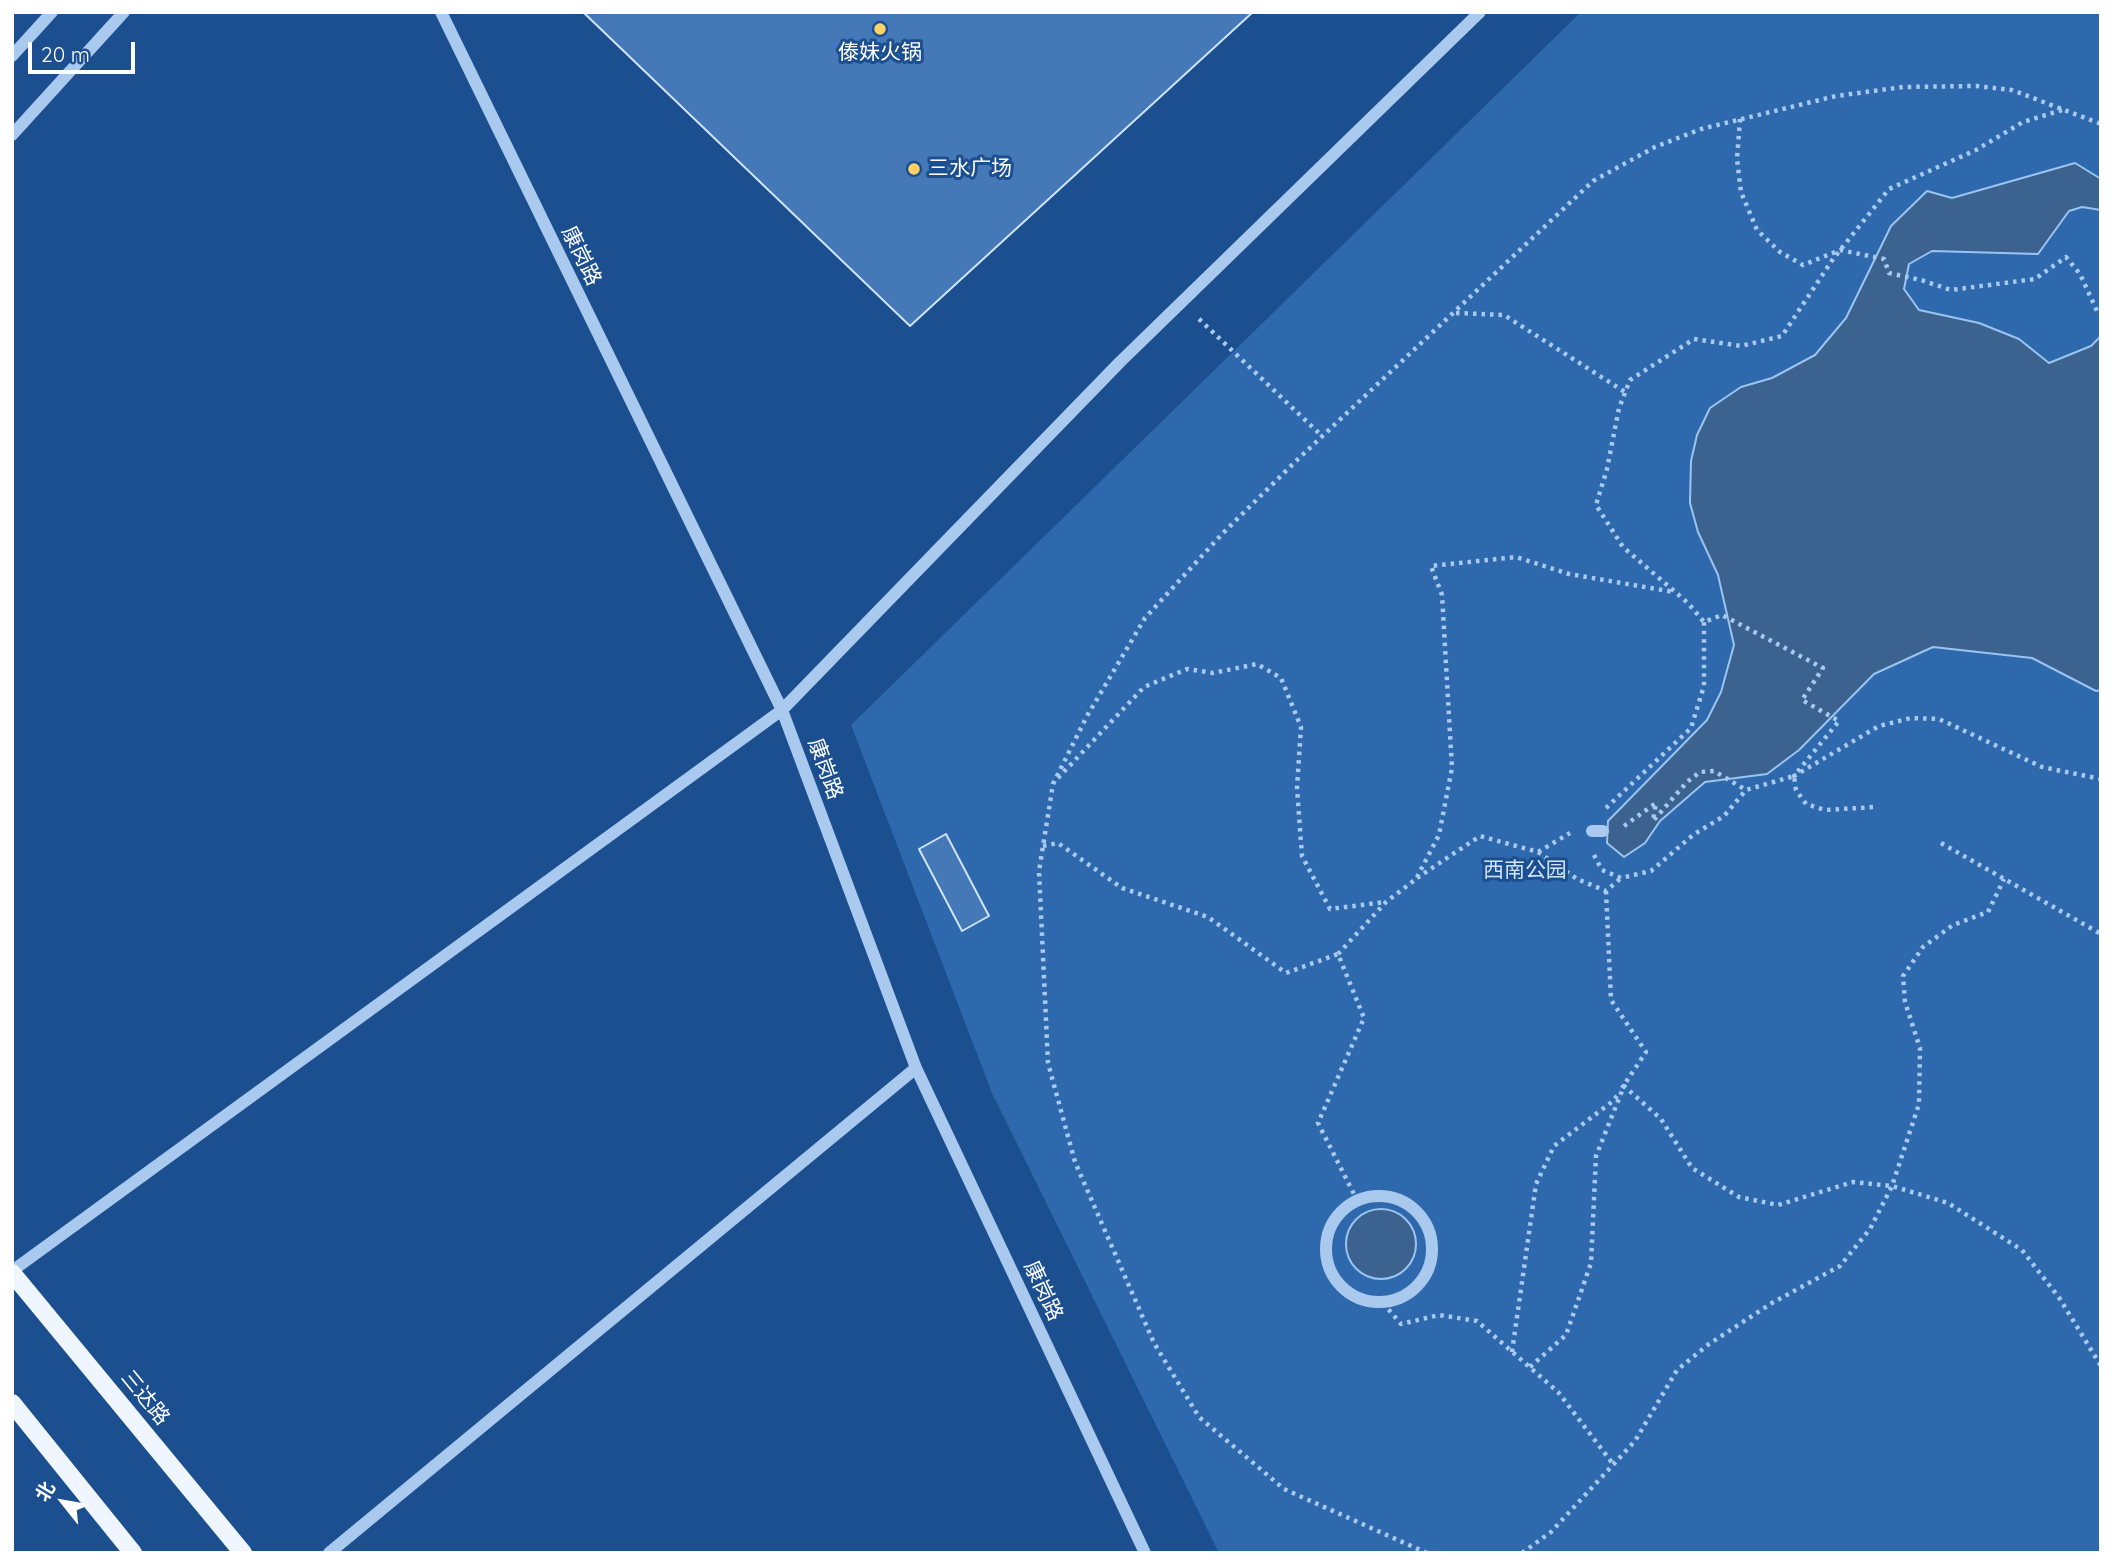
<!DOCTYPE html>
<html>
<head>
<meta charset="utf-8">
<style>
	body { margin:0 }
	#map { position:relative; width:2113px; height:1565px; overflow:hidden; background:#1b4f8f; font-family:Quicksand,"Noto Sans SC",sans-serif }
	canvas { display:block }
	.frame { position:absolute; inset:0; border:14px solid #fff; pointer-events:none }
	.north { position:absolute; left:28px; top:1467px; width:70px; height:70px; -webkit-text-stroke:5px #1b4f8f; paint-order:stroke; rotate:301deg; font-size:19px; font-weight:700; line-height:28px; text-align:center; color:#fff }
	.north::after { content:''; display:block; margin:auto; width:24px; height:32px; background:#fff; clip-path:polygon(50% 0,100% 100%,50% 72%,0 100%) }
	.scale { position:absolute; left:28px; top:42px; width:107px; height:32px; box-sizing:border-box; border:4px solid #fff; border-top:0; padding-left:9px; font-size:21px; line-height:24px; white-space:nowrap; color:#fff; -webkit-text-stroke:5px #1b4f8f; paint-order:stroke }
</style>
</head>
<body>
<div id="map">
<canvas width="2113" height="1565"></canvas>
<div class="frame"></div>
<div class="north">北</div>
<div class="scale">20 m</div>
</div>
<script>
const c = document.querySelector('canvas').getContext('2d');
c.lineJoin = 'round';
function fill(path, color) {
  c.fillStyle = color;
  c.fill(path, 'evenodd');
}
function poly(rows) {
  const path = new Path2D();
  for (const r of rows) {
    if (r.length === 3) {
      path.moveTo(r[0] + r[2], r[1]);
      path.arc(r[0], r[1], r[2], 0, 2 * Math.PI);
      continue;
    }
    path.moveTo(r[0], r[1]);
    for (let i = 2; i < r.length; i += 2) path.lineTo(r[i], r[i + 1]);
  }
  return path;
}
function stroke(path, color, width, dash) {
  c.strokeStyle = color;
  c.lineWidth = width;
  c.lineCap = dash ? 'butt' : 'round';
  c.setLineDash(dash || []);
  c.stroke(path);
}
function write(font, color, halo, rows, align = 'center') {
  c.font = font + ' Quicksand,"Noto Sans SC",sans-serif';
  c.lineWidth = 6;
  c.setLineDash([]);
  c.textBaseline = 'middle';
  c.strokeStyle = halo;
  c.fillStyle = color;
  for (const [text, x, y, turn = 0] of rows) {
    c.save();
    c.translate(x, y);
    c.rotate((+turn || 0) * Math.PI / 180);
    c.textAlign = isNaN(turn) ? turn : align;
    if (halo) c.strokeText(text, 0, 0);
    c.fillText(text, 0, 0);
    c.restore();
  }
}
fill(poly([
	[1581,12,2101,12,2101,1553,1219,1553,992,1093,851,725]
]), '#2e69ad');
const water = poly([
	[2075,163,2101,179,2101,210,2082,207,2069,211,2038,254,1932,251,1909,264,1904,289,1919,310,1979,323,2019,339,2049,363,2091,346,2101,336,2101,690,2096,691,2032,658,1933,647,1874,674,1799,750,1767,774,1705,782,1660,821,1645,843,1624,857,1607,843,1608,821,1707,720,1721,692,1734,645,1718,575,1698,532,1690,503,1691,461,1697,435,1710,408,1741,387,1772,378,1815,355,1846,318,1891,226,1927,191,1952,198,2075,163],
	[1381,1244,35]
]);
fill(water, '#3c6290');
stroke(water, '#9cc4f0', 2);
const building = poly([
	[583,12,1253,12,910,326,583,12],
	[946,834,989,916,962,931,919,849,946,834]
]);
fill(building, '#4478b7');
stroke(building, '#cfe3fa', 2);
stroke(poly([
	[2062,110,2023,122,1976,150,1889,189,1833,259,1782,336,1741,346,1694,339,1630,380,1619,408,1607,469,1596,505,1623,547,1688,603,1704,622,1722,615,1823,668,1802,700,1839,721,1794,776,1879,726,1911,718,1939,719,2042,767,2101,779],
	[1740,119,1737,159,1741,192,1757,230,1780,252,1803,265,1840,250,1884,259,1889,273,1921,280,1951,290,2035,279,2066,257,2080,274,2097,311,2101,314],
	[1456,313,1504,315,1625,392],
	[1199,319,1322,436],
	[1058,778,1144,687,1187,669,1213,673,1257,664,1281,678,1301,727,1297,788,1302,856,1330,909,1385,902],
	[1606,808,1691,728,1704,686,1704,622],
	[1624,826,1656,803,1653,821,1687,782,1700,772,1714,771,1746,790],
	[1941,843,2101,934],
	[1043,846,1058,843,1122,888,1208,917,1286,973,1338,954,1364,1018,1318,1123,1357,1200],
	[1538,852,1577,879,1606,891,1621,878],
	[1594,855,1602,870,1621,878,1651,871,1693,835,1724,816,1746,790,1794,776,1796,790,1806,804,1825,810,1875,807],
	[1417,878,1480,836,1538,852,1570,833],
	[1606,891,1611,1000,1646,1052,1622,1088],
	[1338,954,1386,902,1416,879,1439,835,1452,768,1442,595,1431,566,1516,557,1569,574,1674,592],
	[1383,1303,1401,1324,1439,1315,1477,1321,1558,1392,1613,1464],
	[1512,1352,1536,1184,1554,1146,1613,1101,1617,1096],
	[1530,1367,1566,1335,1591,1263,1596,1156,1624,1086,1661,1119,1692,1168,1739,1197,1778,1205,1853,1182,1892,1186,1948,1203,2022,1250,2060,1299,2101,1366],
	[1427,1553,1284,1489,1199,1417,1154,1343,1075,1162,1048,1063,1039,871,1053,784,1087,716,1145,618,1223,533,1296,461,1593,181,1655,147,1701,129,1836,96,1903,87,1976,86,2012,90,2101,124],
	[1522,1553,1551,1532,1635,1441,1677,1370,1709,1344,1772,1303,1840,1266,1870,1229,1892,1186,1919,1104,1920,1048,1905,1002,1903,976,1923,947,1953,925,1988,912,2004,879]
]), '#a9c9ee', 4.5, [3.5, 5]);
stroke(poly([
	[441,12,782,710,916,1068,1145,1553],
	[12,56,52,12],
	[12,135,124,12],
	[1592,831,1603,831],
	[1379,1249,53],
	[12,1271,782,710,1120,362,1480,12],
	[329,1553,916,1068]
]), '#a9c9ee', 12);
stroke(poly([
	[12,1273,243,1553],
	[12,1403,133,1553]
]), '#f0f6ff', 18);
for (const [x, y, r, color] of [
	[880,29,7,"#ffd166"],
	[914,169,7,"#ffd166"]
]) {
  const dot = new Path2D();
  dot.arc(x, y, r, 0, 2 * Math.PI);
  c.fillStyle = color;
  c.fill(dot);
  stroke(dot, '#1b4f8f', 2.5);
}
write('21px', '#fff', '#1b4f8f', [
	["傣妹火锅",880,53],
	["三水广场",928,169,"left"]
]);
write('21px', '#fff', '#1b4f8f', [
	["康岗路",581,256,64],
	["康岗路",825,769,70],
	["康岗路",1043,1291,65],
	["三达路",145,1398,51]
]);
write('21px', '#cfe3fa', '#1b4f8f', [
	["西南公园",1525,871]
]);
</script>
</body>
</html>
